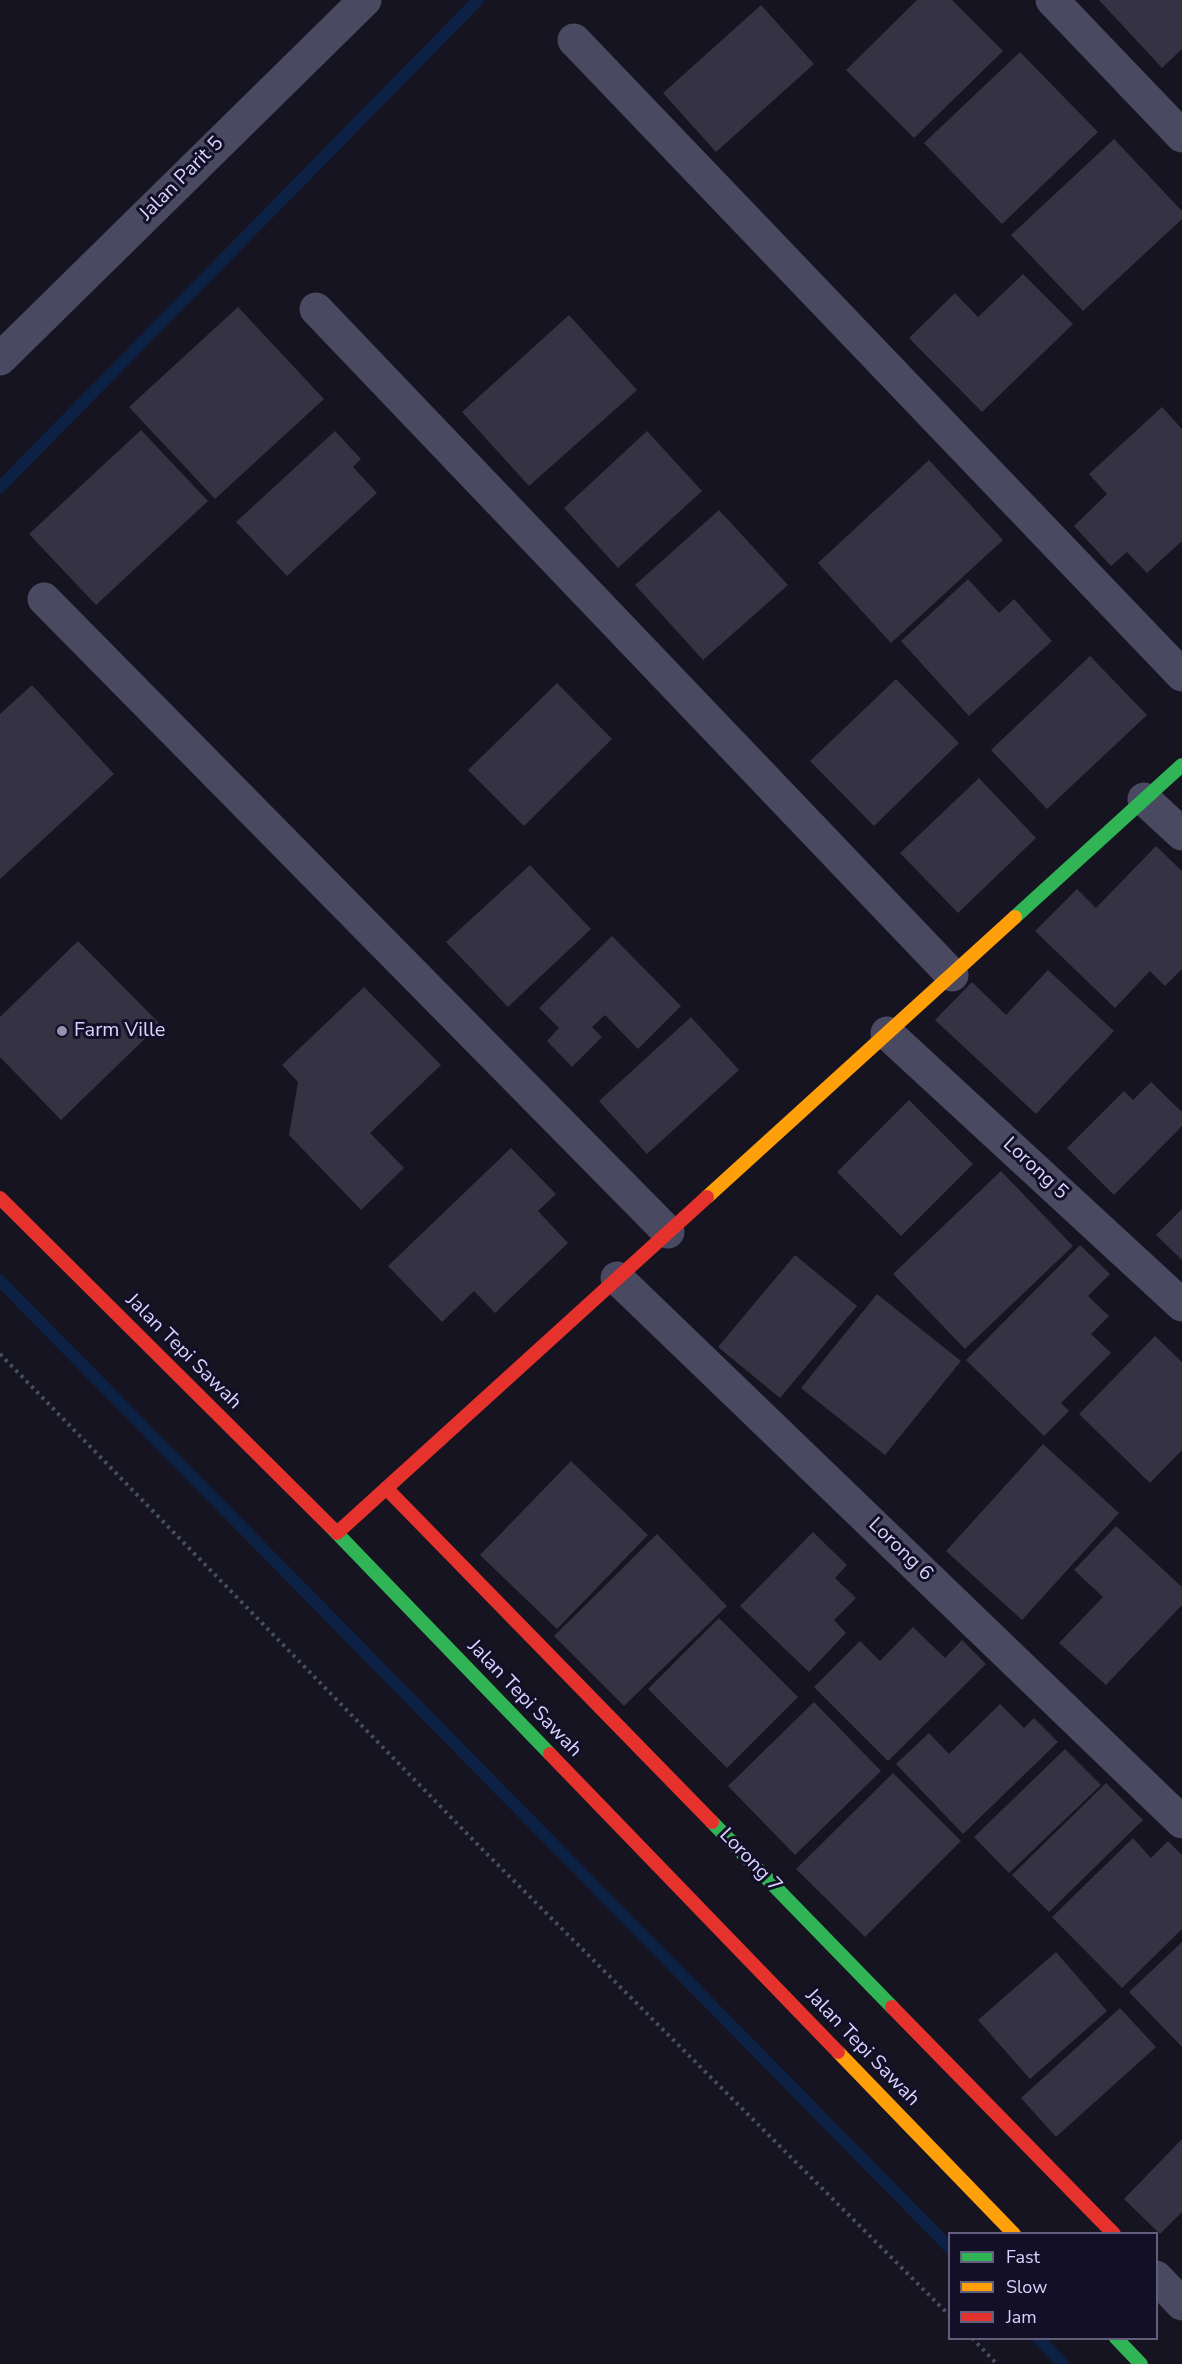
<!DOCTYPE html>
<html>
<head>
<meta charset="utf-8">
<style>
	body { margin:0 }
	#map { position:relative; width:1182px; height:2364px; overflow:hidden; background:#161421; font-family:"Nunito Sans",sans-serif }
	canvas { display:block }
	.legend { position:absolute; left:948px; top:2232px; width:210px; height:108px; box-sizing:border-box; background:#130f26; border:2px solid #625e7d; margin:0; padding:8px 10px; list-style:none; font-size:18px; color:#d9d4ff }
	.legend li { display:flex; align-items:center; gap:12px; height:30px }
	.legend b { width:30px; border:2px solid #625e7d }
</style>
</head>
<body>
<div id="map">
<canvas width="1182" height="2364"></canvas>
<ul class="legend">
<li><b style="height:8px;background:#30b455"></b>Fast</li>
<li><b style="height:8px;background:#ff9f0a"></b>Slow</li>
<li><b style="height:8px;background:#e5322d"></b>Jam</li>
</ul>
</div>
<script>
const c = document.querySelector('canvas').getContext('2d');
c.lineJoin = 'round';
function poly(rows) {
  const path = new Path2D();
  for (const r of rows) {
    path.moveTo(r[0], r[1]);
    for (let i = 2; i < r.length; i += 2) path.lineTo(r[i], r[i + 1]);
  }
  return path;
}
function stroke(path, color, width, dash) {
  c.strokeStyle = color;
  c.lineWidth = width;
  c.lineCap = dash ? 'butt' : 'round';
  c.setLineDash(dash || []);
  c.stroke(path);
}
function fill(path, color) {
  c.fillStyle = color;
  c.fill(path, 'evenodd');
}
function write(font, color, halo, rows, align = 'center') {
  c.font = font + ' "Nunito Sans",sans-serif';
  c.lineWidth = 6;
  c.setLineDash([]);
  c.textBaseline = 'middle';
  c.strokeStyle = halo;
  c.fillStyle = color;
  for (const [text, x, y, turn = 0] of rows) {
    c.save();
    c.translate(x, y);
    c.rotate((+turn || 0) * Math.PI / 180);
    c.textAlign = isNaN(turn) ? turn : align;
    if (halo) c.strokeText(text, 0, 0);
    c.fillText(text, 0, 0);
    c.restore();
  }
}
stroke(poly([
	[0,487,478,0],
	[0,1281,950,2248],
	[1038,2338,1063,2364]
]), '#0d2144', 12);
fill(poly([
	[917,0,952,0,1003,51,914,138,846,70],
	[1099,0,1182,0,1182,49,1162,68],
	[761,5,814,64,716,152,663,93],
	[1020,52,1098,132,1002,224,924,143],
	[1114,139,1182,211,1182,219,1083,311,1011,235],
	[1023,274,1073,324,982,412,909,338,955,293,978,317],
	[238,307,324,399,215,499,129,407],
	[569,315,637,390,529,486,462,412],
	[1162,407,1182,429,1182,541,1147,573,1127,552,1111,566,1074,526,1107,494,1089,474],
	[141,430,208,501,96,605,29,534],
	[335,431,361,459,353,467,377,493,287,576,236,522],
	[647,431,702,491,618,568,564,508],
	[929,460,1003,540,891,643,818,563],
	[719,510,788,585,703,660,635,585],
	[968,579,999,613,1014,599,1052,641,969,716,901,641],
	[1090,656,1147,715,1047,809,991,750],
	[896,679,959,743,874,826,810,761],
	[557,683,612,739,524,826,468,770],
	[32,685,114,774,0,879,0,714],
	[979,778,1036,838,958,913,900,853],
	[1156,846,1182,871,1182,969,1165,986,1150,971,1115,1008,1035,931,1077,889,1096,908],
	[530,865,591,929,508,1007,446,942],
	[612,936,681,1006,638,1049,605,1015,592,1027,602,1037,572,1067,547,1041,559,1028,539,1008],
	[78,941,160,1024,61,1120,0,1057,0,1017],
	[1048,970,1114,1031,1036,1114,935,1020,972,982,1006,1015],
	[364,987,441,1065,370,1133,404,1168,361,1210,289,1135,298,1082,282,1065],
	[691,1017,739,1070,647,1154,599,1101],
	[1151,1082,1182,1112,1182,1126,1114,1195,1067,1148,1124,1091,1133,1100],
	[909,1100,973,1164,901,1236,837,1172],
	[511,1148,556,1194,538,1211,568,1243,495,1313,474,1291,442,1322,388,1266],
	[1001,1171,1073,1246,965,1349,893,1274],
	[1182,1209,1182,1260,1156,1235],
	[1080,1245,1110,1274,1088,1296,1109,1316,1091,1334,1111,1353,1061,1403,1069,1411,1044,1436,966,1360],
	[795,1255,857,1306,780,1398,718,1347],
	[877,1294,961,1361,885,1455,801,1388],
	[1155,1336,1182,1362,1182,1450,1150,1483,1079,1414],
	[1043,1444,1119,1513,1022,1620,946,1551],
	[571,1461,648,1535,557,1629,480,1555],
	[1116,1526,1182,1587,1182,1605,1106,1685,1059,1643,1103,1597,1074,1570],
	[813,1532,847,1565,835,1578,856,1598,834,1620,846,1633,809,1672,740,1606],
	[657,1534,727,1606,624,1706,554,1636],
	[719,1618,798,1697,727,1768,648,1689],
	[913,1627,945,1658,962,1640,986,1664,888,1761,814,1687,860,1641,880,1661],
	[814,1702,881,1771,795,1855,728,1786],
	[1000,1704,1024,1728,1034,1718,1058,1742,963,1834,896,1764,929,1733,949,1754],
	[1065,1749,1101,1785,1009,1873,974,1837],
	[893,1773,961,1841,865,1937,796,1869],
	[1106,1783,1143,1820,1049,1912,1012,1875],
	[1133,1838,1151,1858,1168,1841,1182,1855,1182,1929,1122,1988,1052,1917],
	[1182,1942,1182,2047,1129,1992],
	[1056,1952,1107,2011,1030,2079,978,2020],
	[1120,2008,1156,2047,1056,2137,1021,2098],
	[1182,2139,1182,2212,1160,2234,1124,2199]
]), '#343243');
stroke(poly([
	[0,1354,479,1846,950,2316],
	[972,2338,997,2364]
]), '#44505f', 4, [3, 4.5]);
stroke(poly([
	[1052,0,1182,136],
	[574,40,1182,675],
	[316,309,952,975],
	[0,359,365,0],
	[44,599,668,1232],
	[1144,799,1182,834],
	[887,1033,1182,1305],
	[617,1278,1182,1822],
	[1156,2277,1182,2304]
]), '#4a4962', 33);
stroke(poly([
	[1015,917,1182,765],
	[331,1527,550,1754],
	[712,1822,892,2007],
	[1116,2338,1141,2364]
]), '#30b455', 14);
stroke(poly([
	[707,1197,1015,917],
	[838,2052,1014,2234]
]), '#ff9f0a', 14);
stroke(poly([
	[0,1198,331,1527],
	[386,1488,712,1822],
	[337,1533,707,1197],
	[550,1754,838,2052],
	[892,2007,1114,2234]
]), '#e5322d', 14);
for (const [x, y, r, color] of [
	[62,1031,6,"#9591b1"]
]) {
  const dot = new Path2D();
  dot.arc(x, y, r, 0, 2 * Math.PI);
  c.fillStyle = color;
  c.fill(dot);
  stroke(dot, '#130f26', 2);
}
write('20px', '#d9d4ff', '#130f26', [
	["Jalan Parit 5",182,179,-45],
	["Lorong 5",1035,1169,43],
	["Jalan Tepi Sawah",183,1352,45],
	["Lorong 6",900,1550,44],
	["Jalan Tepi Sawah",524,1699,46],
	["Lorong 7",750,1861,46],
	["Jalan Tepi Sawah",862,2048,46]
]);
write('20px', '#d9d4ff', '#130f26', [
	["Farm Ville",74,1031]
], 'left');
</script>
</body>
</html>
